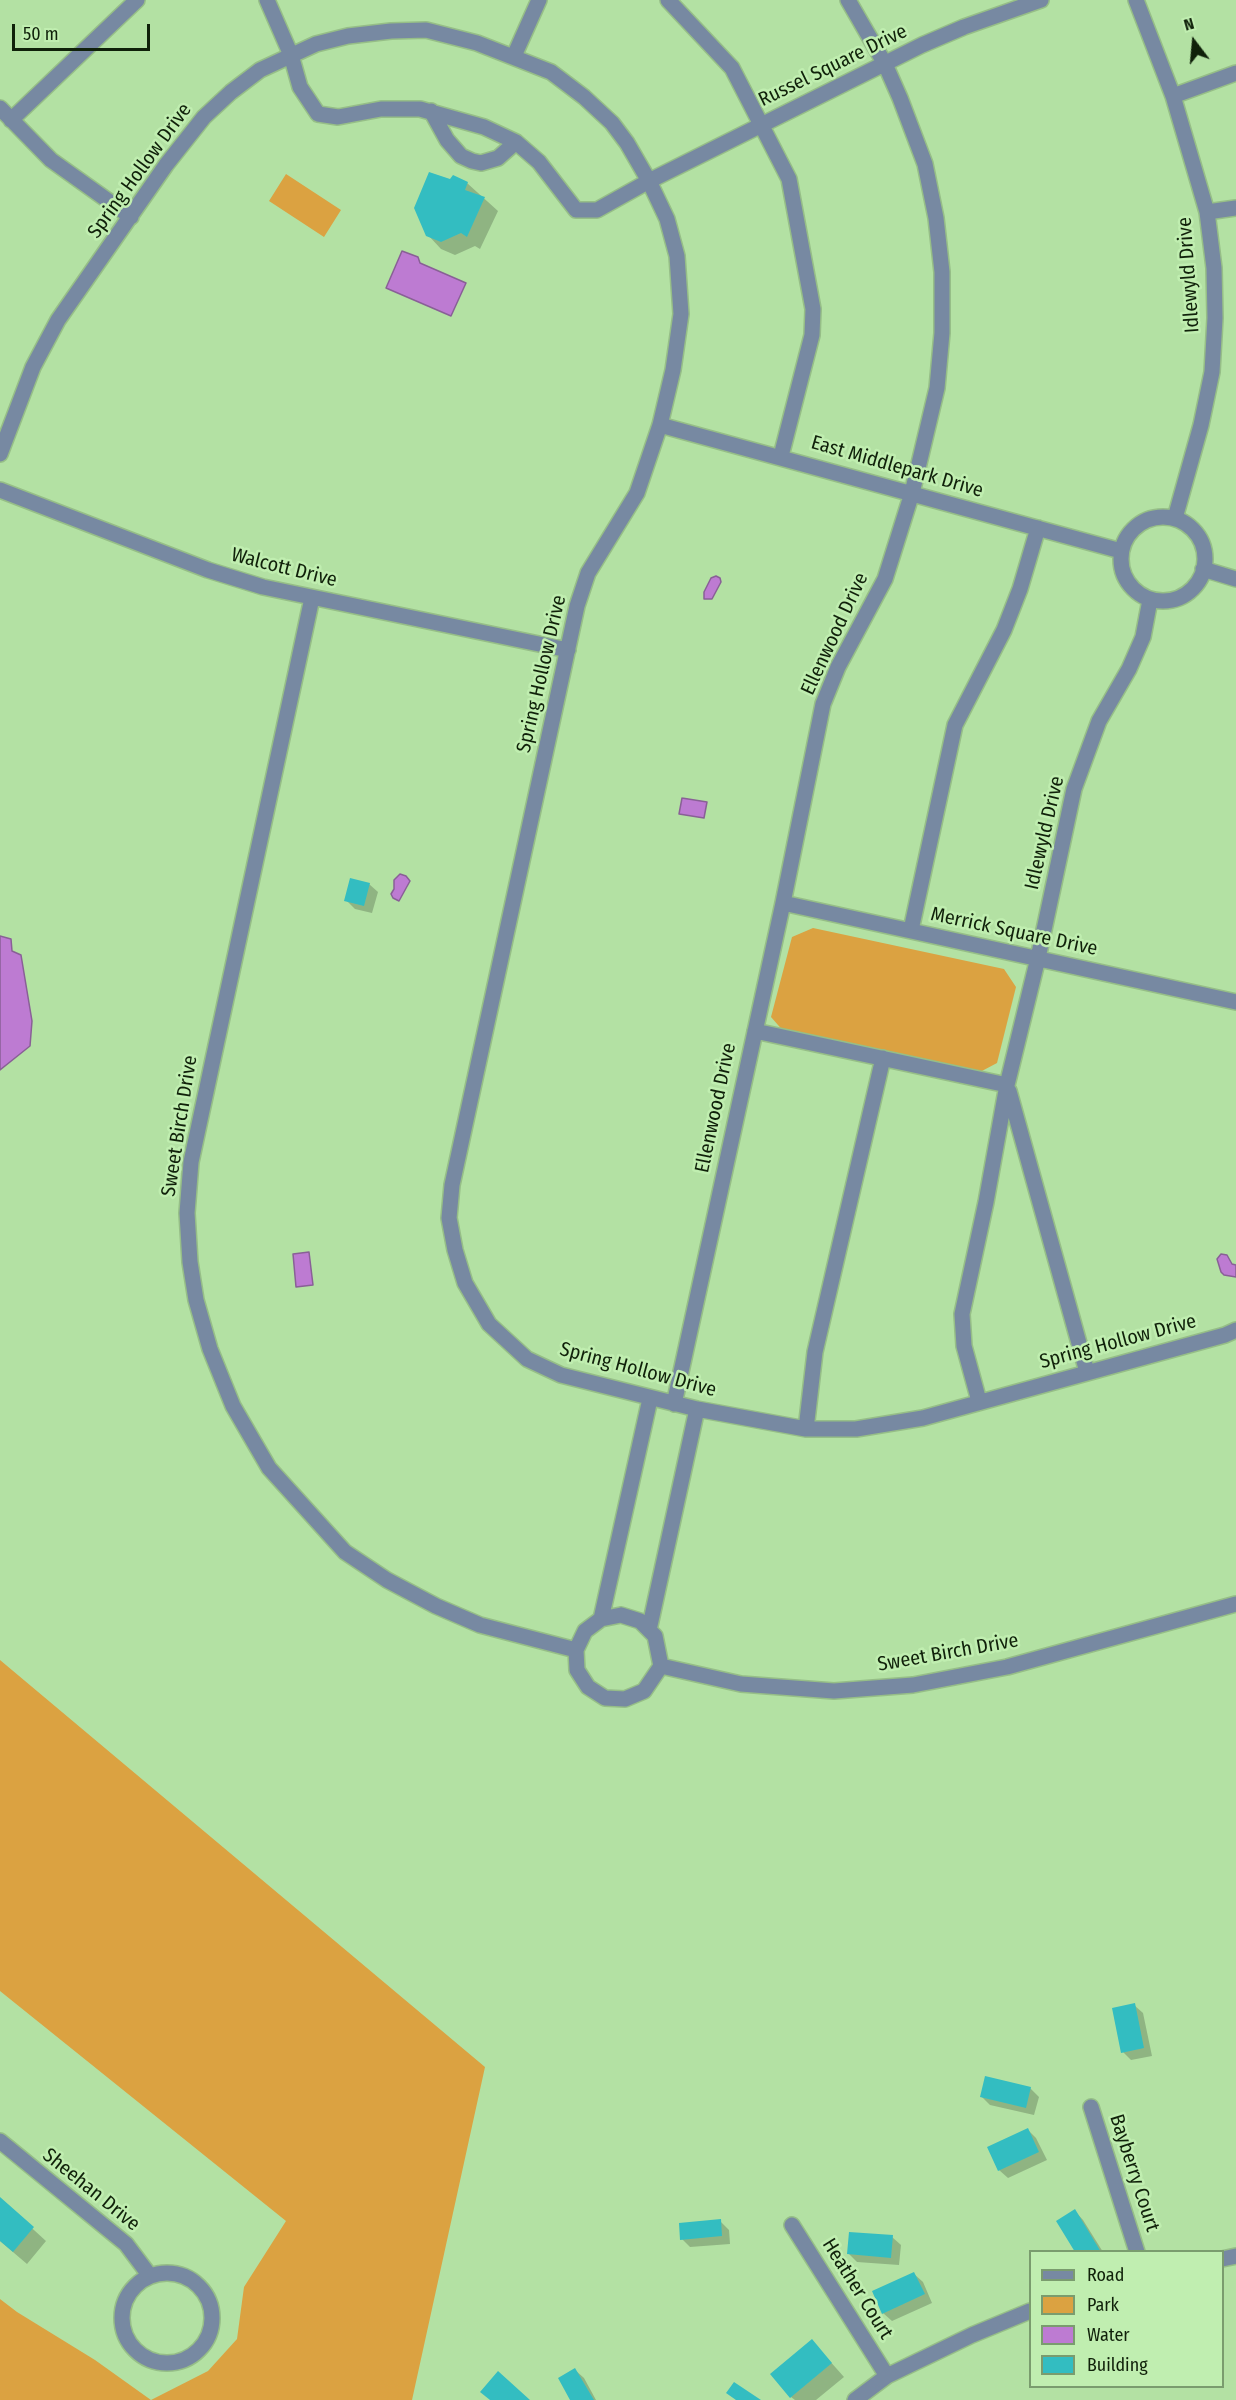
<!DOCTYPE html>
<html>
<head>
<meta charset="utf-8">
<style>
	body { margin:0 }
	#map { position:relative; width:1236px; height:2400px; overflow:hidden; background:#b3e1a3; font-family:"Fira Sans Condensed",sans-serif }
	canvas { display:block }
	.legend { position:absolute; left:1029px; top:2250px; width:195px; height:138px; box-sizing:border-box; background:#c0eeb0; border:2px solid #7a9c6e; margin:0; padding:8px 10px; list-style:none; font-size:18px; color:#10210a }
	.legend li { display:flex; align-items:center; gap:12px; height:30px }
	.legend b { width:30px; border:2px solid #7a9c6e }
	.north { position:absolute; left:1164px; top:12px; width:60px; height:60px; -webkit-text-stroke:4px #c0eeb0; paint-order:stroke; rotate:344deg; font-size:16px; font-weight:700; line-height:24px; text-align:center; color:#10210a }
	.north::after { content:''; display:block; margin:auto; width:21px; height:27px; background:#10210a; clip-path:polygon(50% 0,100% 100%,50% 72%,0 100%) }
	.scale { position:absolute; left:12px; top:24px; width:138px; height:27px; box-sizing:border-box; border:3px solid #10210a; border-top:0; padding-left:8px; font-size:18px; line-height:21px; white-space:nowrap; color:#10210a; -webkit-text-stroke:4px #c0eeb0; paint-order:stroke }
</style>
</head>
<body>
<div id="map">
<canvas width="1236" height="2400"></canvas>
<ul class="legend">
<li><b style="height:8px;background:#7789a2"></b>Road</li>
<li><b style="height:16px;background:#dba241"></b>Park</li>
<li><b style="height:16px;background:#bd7bd2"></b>Water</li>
<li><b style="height:16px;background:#33bdc1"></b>Building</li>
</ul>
<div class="north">N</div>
<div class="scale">50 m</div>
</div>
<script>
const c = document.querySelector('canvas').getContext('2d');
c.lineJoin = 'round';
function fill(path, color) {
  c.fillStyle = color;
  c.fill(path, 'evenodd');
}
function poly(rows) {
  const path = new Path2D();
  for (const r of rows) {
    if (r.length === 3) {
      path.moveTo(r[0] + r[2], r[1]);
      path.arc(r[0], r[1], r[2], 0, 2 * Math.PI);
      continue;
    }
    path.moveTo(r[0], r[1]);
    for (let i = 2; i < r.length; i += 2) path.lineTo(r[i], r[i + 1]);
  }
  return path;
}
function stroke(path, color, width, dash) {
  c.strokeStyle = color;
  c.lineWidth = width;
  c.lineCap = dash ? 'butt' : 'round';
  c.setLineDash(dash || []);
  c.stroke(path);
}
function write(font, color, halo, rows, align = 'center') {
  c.font = font + ' "Fira Sans Condensed",sans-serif';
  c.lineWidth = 5;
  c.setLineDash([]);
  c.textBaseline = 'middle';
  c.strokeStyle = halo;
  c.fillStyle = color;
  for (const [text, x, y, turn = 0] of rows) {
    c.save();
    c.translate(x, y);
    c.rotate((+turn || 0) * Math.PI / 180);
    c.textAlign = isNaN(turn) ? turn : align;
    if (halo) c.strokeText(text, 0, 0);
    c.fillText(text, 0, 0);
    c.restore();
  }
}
fill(poly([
	[286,174,341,210,324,237,269,201],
	[813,928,1004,969,1016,987,997,1063,980,1072,785,1033,771,1017,792,937],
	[0,1660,485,2067,412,2400,0,2400,0,2299,17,2312,95,2360,151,2400,208,2371,237,2339,244,2287,286,2221,0,1991]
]), '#dba241');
const water = poly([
	[402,251,418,257,420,263,466,283,451,316,386,288,402,251],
	[716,576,720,578,721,582,712,599,704,599,704,592,711,578,716,576],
	[682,798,707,802,704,818,679,814,682,798],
	[400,874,406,876,410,881,399,901,393,898,391,894,394,889,394,880,400,874],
	[0,936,11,939,12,951,21,955,32,1021,30,1046,0,1070,0,936],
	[309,1252,313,1285,296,1287,293,1254,309,1252],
	[1221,1254,1227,1255,1232,1264,1236,1265,1236,1277,1224,1275,1221,1272,1217,1259,1221,1254]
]);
fill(water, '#bd7bd2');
stroke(water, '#896096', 1.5);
fill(poly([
	[450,181,467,183,498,211,480,249,475,246,455,255,441,249,428,235],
	[369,884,378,892,372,913,355,909,346,900],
	[1134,2005,1143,2013,1152,2056,1131,2060,1123,2052],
	[1030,2088,1039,2097,1034,2115,990,2105,981,2096],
	[1028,2130,1036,2138,1047,2160,1008,2178,999,2170],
	[0,2199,46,2241,27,2264,0,2241],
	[1075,2211,1083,2220,1103,2252,1077,2252],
	[720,2221,729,2230,730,2244,690,2247,682,2239],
	[892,2237,901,2245,899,2265,857,2262,849,2254],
	[914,2274,923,2282,932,2303,892,2321,883,2313],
	[812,2341,844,2377,816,2400,795,2400,791,2397],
	[575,2370,584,2378,596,2400,572,2400]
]), '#0003');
fill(poly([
	[429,172,450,179,453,175,468,182,465,190,485,197,467,237,461,233,441,242,426,236,414,208],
	[350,878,370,883,364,906,344,901],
	[1135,2003,1144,2048,1121,2053,1112,2008],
	[985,2076,1031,2087,1026,2108,980,2097],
	[1028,2128,1039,2152,998,2171,987,2147],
	[0,2197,34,2227,13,2252,0,2241],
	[1075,2209,1101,2252,1075,2252,1056,2221],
	[721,2219,722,2236,680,2240,679,2223],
	[849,2232,893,2235,891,2258,847,2254],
	[914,2272,925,2294,882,2314,872,2291],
	[812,2339,832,2363,790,2398,770,2374],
	[575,2368,594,2400,570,2400,558,2378],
	[498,2371,530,2400,490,2400,480,2392],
	[734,2382,761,2400,736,2400,726,2393]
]), '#33bdc1');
const minor = poly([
	[267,0,291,55,300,87,318,114,338,117,381,109,420,109,484,127,516,142,539,162,576,210,597,210,649,181,922,45,964,27,1041,0],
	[668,0,732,68,789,179,813,309,812,335,781,456],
	[1136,0,1173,96,1207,212,1214,268,1215,318,1212,372,1201,425,1175,518],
	[514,56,539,0],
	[1173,96,1236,73],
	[0,108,51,160,131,217],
	[431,111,447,140,461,156,472,161,481,163,498,158,516,142],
	[11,120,137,0],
	[1207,212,1236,208],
	[660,425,1121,551],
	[0,454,33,367,58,320,166,165,204,117,231,92,260,70,316,44,348,36,391,31,426,30,477,43,551,72,584,97,612,123,627,143,649,181,667,219,677,256,681,314,673,370,660,425,637,493,588,573,577,606,452,1185,449,1218,455,1250,465,1283,489,1324,527,1359,561,1375,697,1409,806,1429,856,1429,923,1418,1225,1335,1236,1330],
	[0,490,208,570,263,587,568,650],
	[1163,559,42],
	[1203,569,1236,579],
	[312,598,191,1162,187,1213,190,1262,196,1300,210,1349,233,1406,269,1468,345,1552,387,1580,436,1606,480,1625,576,1650],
	[783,903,1236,1002],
	[911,930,955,725,1004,630,1020,589,1038,528],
	[755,1031,1007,1085],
	[1009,1091,1087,1372],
	[979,1401,964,1346,962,1314,986,1202,1007,1085,1038,958,1074,789,1099,721,1129,669,1143,637,1150,600],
	[674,1404,783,903,823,704,838,667,885,579,912,493,937,388,942,333,942,272,936,218,925,164,900,98,885,64,848,0],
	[806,1429,815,1352,883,1058],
	[621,1615,640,1621,655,1636,661,1666,644,1691,625,1699,605,1698,588,1687,577,1670,576,1650,585,1631,601,1619,621,1615],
	[601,1619,650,1399],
	[649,1630,697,1409],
	[661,1666,741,1684,834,1691,913,1685,1007,1667,1236,1604],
	[1091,2107,1137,2252],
	[0,2141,126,2244,150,2276],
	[792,2225,887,2376],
	[1222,2259,1236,2256],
	[167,2318,45],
	[855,2400,887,2376,972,2335,1030,2311]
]);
stroke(minor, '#96be87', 18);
stroke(minor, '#7789a2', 15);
write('20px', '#10210a', '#c0eeb0', [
	["Russel Square Drive",833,66,-26],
	["Spring Hollow Drive",140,171,-54],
	["Idlewyld Drive",1189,275,-94],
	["East Middlepark Drive",897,467,16],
	["Walcott Drive",284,568,14],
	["Ellenwood Drive",835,634,-65],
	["Spring Hollow Drive",542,674,-77],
	["Idlewyld Drive",1045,833,-77],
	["Merrick Square Drive",1014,932,12],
	["Ellenwood Drive",716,1108,-78],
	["Sweet Birch Drive",180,1126,-81],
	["Spring Hollow Drive",1118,1342,-15],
	["Spring Hollow Drive",638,1370,15],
	["Sweet Birch Drive",948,1653,-10],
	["Bayberry Court",1134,2173,72],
	["Sheehan Drive",91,2190,39],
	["Heather Court",857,2289,58]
]);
</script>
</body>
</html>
